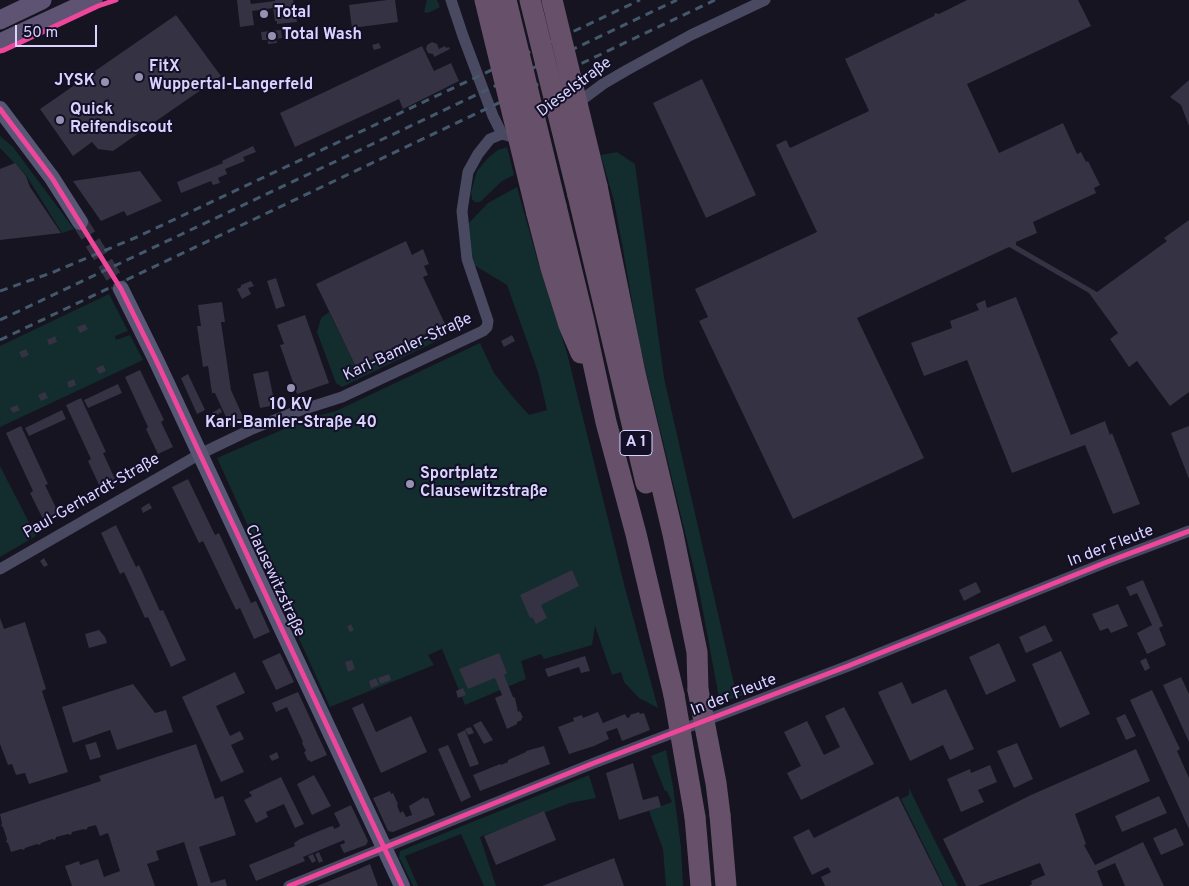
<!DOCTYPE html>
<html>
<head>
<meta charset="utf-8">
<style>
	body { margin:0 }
	#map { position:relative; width:1189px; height:886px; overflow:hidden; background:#161421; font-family:Overpass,sans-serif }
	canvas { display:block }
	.scale { position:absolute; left:15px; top:25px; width:82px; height:22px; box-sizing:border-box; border:2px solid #d9d4ff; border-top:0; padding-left:6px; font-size:15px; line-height:18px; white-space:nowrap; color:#d9d4ff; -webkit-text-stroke:4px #130f26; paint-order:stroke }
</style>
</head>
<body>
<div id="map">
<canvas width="1189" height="886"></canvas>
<div class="scale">50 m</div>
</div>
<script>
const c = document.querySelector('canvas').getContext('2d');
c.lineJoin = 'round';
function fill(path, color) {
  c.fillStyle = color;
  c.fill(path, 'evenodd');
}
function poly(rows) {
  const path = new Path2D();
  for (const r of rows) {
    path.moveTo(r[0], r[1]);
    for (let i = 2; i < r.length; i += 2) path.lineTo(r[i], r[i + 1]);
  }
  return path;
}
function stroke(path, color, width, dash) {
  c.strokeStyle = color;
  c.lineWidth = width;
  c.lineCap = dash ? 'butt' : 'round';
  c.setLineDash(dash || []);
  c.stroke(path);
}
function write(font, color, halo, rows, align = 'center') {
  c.font = font + ' Overpass,sans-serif';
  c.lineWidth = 4;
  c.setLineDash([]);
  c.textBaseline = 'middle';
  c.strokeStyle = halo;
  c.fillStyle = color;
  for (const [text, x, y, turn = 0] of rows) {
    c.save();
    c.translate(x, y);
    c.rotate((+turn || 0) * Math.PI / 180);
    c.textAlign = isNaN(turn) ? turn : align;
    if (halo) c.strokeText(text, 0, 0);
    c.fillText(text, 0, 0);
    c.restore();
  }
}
fill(poly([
	[427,0,437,0,440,7,428,13,424,12],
	[0,136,13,147,74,229,62,233,26,175,0,148],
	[507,147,514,175,502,181,480,202,475,202,472,199,471,192,477,171,488,158,498,150],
	[617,152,635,164,664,378,735,688,765,677,768,686,720,703,699,590,640,347,622,244,614,201,601,155],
	[517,187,538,262,567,353,625,588,658,708,639,698,624,682,621,672,612,675,595,626,592,645,544,659,541,654,521,661,526,679,465,705,442,649,428,655,434,665,330,707,217,458,307,419,336,411,480,343,494,373,512,396,529,415,547,410,538,372,507,285,474,265,470,246,468,224,488,203],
	[109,294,128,331,115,336,116,340,130,335,143,360,0,427,0,346],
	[329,312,356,367,434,329,441,333,441,339,342,387,336,383,317,332,321,318],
	[0,466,36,536,0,557],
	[666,750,673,786,681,847,683,886,666,886,663,849,649,811,672,802,667,791,665,791,651,756],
	[589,775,596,798,570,803,480,837,496,886,484,886,461,834,405,856,418,886,413,886,399,857,400,851],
	[909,788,930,831,958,886,944,886,901,799,909,795]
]), '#132c2d');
fill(poly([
	[237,0,250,0,251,4,275,1,275,0,293,0,297,22,277,24,277,21,275,21,273,8,252,11,254,25,240,27],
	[387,0,395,0,398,22,352,28,349,5],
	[967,0,1078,0,1091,26,967,84,999,153,1063,123,1077,154,1081,152,1086,162,1088,161,1100,185,1094,188,1096,193,1033,222,1037,233,1016,242,1016,245,1097,292,1167,241,1164,238,1189,220,1189,392,1170,406,1137,361,1129,367,1110,339,1118,333,1089,293,1009,247,857,318,924,458,793,519,699,321,708,317,695,289,817,232,776,145,786,140,790,148,869,111,845,59,934,16,935,13,939,14],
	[176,15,221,76,113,151,98,149,92,142,73,156,40,109],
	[281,30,282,38,276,39,277,43,268,44,268,40,262,40,261,32],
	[432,42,437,44,439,49,445,46,446,48,449,47,450,49,434,57,433,54,428,53,426,49,427,45],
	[379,43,381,48,374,50,372,45],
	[422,46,434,71,451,63,459,81,403,109,399,99,295,147,280,113],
	[702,79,756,195,706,218,653,103],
	[1189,80,1189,126,1181,105,1170,97],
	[253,146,256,152,243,157,245,161,225,169,227,174,218,178,220,183,213,185,211,181,181,193,177,182,223,163,222,161],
	[15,163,26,176,30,187,61,233,0,240,0,169],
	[140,171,162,201,127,216,124,211,101,221,73,181],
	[406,241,412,255,423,249,429,264,424,266,428,275,423,277,445,324,356,367,316,284],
	[276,278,285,306,276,309,267,281],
	[251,281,254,286,248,288,251,294,242,299,237,289,241,287,241,285],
	[1016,297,1071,435,1105,421,1110,435,1112,433,1140,504,1113,514,1085,445,1012,473,967,360,924,376,911,343,952,328,950,321,979,310,976,304,985,300,987,308],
	[222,302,225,322,221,322,231,390,244,419,230,426,215,393,212,393,208,366,203,367,197,326,201,326,198,305],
	[305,315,329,383,297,394,280,345,284,344,277,325],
	[85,324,88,329,80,333,77,327],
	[512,335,515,341,504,347,501,341],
	[55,336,57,342,49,345,47,340],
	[26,349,29,355,22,358,19,352],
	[103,365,106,371,99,374,96,368],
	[140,370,164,420,161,422,173,447,158,454,146,429,148,427,125,377],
	[268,371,275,405,260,408,253,374],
	[188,374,205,410,197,414,181,378],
	[74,379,76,385,69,388,67,382],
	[118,384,122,393,88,408,84,400],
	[45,392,48,398,41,401,38,395],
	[81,398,106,452,103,453,115,479,100,487,88,461,91,459,66,405],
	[17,405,20,410,13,413,10,408],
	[220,408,222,412,214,417,212,413],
	[62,410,66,419,29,436,25,428],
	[21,426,48,484,45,485,59,514,44,521,30,493,33,491,6,433],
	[1189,426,1189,479,1171,433],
	[188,479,215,535,219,533,251,603,256,601,270,632,254,639,240,608,236,610,203,541,199,543,172,487],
	[149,503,152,508,143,513,141,508],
	[116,525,136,567,139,565,160,611,163,610,186,660,171,667,148,617,145,618,124,572,120,574,101,533],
	[44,558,48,565,44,567,40,561],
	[572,570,579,586,541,605,547,618,536,624,532,617,530,618,520,595],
	[1143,580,1163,626,1159,628,1166,645,1147,654,1137,633,1152,625,1137,593,1130,596,1126,587],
	[976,582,981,592,964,601,959,590],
	[1118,604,1128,626,1111,633,1108,628,1100,631,1092,614],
	[0,618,4,629,25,622,46,689,42,691,68,772,29,784,25,773,16,775,12,764,8,765,0,744],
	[351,624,354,630,350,632,347,627],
	[1045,625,1053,641,1026,653,1019,637],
	[99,630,105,637,107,643,89,648,85,634],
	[999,643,1016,681,986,695,969,657],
	[1061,651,1090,714,1060,728,1032,664],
	[280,653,294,682,276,690,262,661],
	[499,653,507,673,504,675,513,697,515,698,518,712,520,711,523,718,521,718,522,720,517,722,517,724,507,729,495,698,502,695,495,678,468,689,459,669],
	[585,656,590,671,581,673,579,667,548,677,545,669],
	[1146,658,1150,668,1145,671,1140,661],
	[352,660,355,669,348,672,345,662],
	[235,672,245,693,216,706,230,736,240,731,244,739,231,745,244,772,221,782,182,697],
	[389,674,391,680,380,684,378,678],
	[1181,677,1189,694,1189,742,1163,685],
	[376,678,379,685,371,688,369,681],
	[902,682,912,704,946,689,974,749,950,760,943,745,910,761,878,692],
	[133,684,155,713,166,710,173,732,117,750,110,730,73,743,62,707],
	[463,688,466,695,458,698,456,691],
	[1152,690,1180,749,1177,751,1189,778,1189,829,1130,700],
	[298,692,327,755,311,762,309,760,308,761,304,752,306,751,302,743,303,742,287,707,276,712,272,703],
	[363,703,376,732,411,716,427,752,381,773,352,708],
	[844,707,874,764,801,800,787,773,801,766,784,732,807,721,824,755,840,747,825,716],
	[598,712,603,723,625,714,627,718,630,717,630,715,639,712,640,714,644,713,650,730,622,741,617,728,606,732,609,739,594,746,569,754,558,727,574,721,573,718,582,715,583,718],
	[1125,714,1136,736,1126,740,1116,718],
	[481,721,493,740,484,744,473,725],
	[471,727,474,733,468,735,465,729],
	[465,730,479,764,470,767,457,734],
	[96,742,101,757,90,760,85,745],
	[1017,743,1033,779,1014,788,997,751],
	[196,744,215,799,223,796,236,835,199,847,211,883,225,879,227,886,198,886,184,842,156,851,159,860,147,864,155,886,72,886,65,866,79,861,80,865,98,859,104,877,120,871,108,833,100,836,96,825,88,827,86,830,84,829,72,832,71,835,68,834,56,837,55,840,52,839,41,843,40,845,37,844,25,848,24,850,21,849,11,852,8,843,6,842,7,839,3,827,1,826,2,824,0,814,101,781,99,776],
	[448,745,471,797,461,802,438,749],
	[544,746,550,764,480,791,473,775,500,764,501,765,508,762,508,760,526,752,526,751],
	[1136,749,1150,781,1075,814,1086,844,1084,845,1095,865,1143,842,1164,886,1125,886,1115,863,1097,871,1103,886,1029,886,1032,884,1031,881,1045,875,1040,863,978,886,966,886,943,839,1031,795],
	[277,752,279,758,272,761,269,756],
	[633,763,643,800,658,796,661,807,619,820,606,773],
	[990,765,997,782,978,790,984,802,961,812,947,779,970,769,971,773],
	[314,775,331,806,312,815,297,784],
	[281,777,304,824,295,828,284,804,266,812,268,817,256,823,244,800,252,796,249,792],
	[390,791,391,794,393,793,398,804,397,805,400,813,403,811,406,817,412,815,409,806,424,797,425,799,428,798,435,815,393,832,388,831,373,798],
	[898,796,943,886,825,886,821,877,831,872,828,867,812,875,793,837,809,829,814,838],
	[1159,796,1167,813,1122,832,1115,816],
	[351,805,368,841,366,845,344,853,340,845,345,843,344,840,303,857,305,861,256,881,249,865,295,846,294,843,300,839,329,827,333,826,334,829,339,827,340,825,334,813],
	[544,811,556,840,496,865,484,836],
	[1176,828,1184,845,1161,855,1153,838],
	[319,852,323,861,319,863,315,854],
	[313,854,316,861,312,863,308,856],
	[614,858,624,886,542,886],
	[370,864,378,886,317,886,359,869]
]), '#343243');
stroke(poly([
	[80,222,121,289]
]), '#333142', 16, [16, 8]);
stroke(poly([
	[451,0,463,36,493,116,502,134,509,136],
	[575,105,603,84,627,70,691,35,765,0],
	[0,569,200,454,250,430,292,413,342,397,483,331,487,327,488,321,467,259,462,211,468,172,478,154,490,139,502,134],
	[289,886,594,763,848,666,1107,562,1189,531]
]), '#4a4962', 11);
stroke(poly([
	[0,109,52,178,80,222],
	[121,289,156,360,402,886]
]), '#575674', 16);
stroke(poly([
	[0,20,42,0],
	[0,43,93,0]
]), '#5e5373', 19);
stroke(poly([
	[597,186,635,373,673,534,697,652,698,690],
	[578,195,646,483],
	[556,206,584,321,606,422,636,534,674,695],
	[537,214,551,268,569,325,581,353],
	[720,815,726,886],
	[695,817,701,886]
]), '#67516a', 21);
stroke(poly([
	[0,291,51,273,137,237,640,0],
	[0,320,677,0],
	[0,340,715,0]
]), '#43596b', 3, [8, 6]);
stroke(poly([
	[485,0,537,214],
	[506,0,556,206],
	[530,0,578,195],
	[552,0,597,186],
	[698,690,716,783,720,815],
	[674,695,695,817]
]), '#67516a', 21);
stroke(poly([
	[0,51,4,50,98,6,116,0],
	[0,109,52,178,121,289,156,360,402,886],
	[289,886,594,763,848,666,1107,562,1189,531]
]), '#ed469a', 5);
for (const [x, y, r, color] of [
	[264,14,5,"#9591b1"],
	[272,36,5,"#9591b1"],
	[139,77,5,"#9591b1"],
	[105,82,5,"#9591b1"],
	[60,120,5,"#9591b1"],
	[291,388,5,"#9591b1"],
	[410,484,5,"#9591b1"]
]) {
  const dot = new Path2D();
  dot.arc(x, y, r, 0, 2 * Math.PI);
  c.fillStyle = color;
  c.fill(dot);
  stroke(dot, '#130f26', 2);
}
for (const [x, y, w] of [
	[636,443,32]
]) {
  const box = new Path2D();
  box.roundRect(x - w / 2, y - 12.5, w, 25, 4);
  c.fillStyle = '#130f26';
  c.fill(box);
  stroke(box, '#d9d4ff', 1);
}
write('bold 15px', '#d9d4ff', null, [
	["A 1",636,443]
]);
write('bold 16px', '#d9d4ff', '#130f26', [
	["Total",274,14],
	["Total Wash",282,36],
	["FitX",149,68],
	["Wuppertal-Langerfeld",149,86],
	["JYSK",95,82,"right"],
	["Quick",70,111],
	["Reifendiscout",70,129],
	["10 KV",291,406,"center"],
	["Karl-Bamler-Straße 40",291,424,"center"],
	["Sportplatz",420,475],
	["Clausewitzstraße",420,493]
], 'left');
write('16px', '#d9d4ff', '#130f26', [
	["Dieselstraße",575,88,-37],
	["Karl-Bamler-Straße",408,348,-25],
	["Paul-Gerhardt-Straße",92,497,-30],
	["In der Fleute",1111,547,-21],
	["Clausewitzstraße",274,581,65],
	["In der Fleute",734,696,-21]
]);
</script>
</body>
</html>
